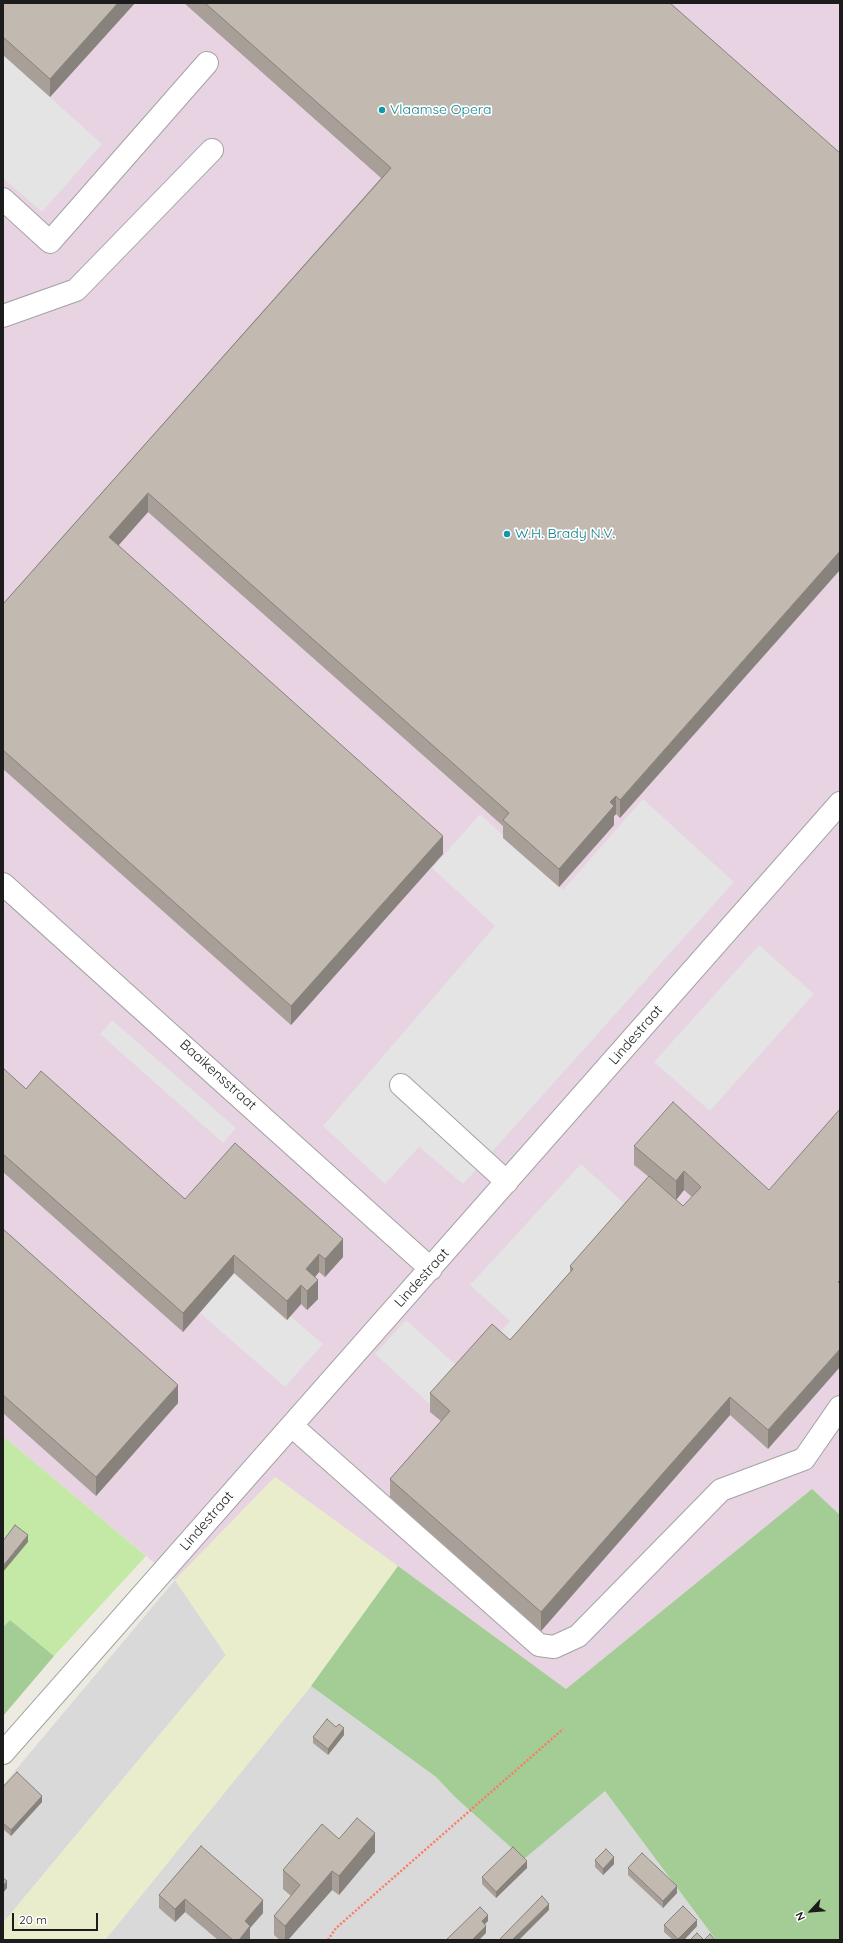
<!DOCTYPE html>
<html>
<head>
<meta charset="utf-8">
<style>
	body { margin:0 }
	#map { position:relative; width:843px; height:1943px; overflow:hidden; background:#edeae1; font-family:Quicksand,sans-serif }
	canvas { display:block }
	.frame { position:absolute; inset:0; border:4px solid #1c1c1c; pointer-events:none }
	.north { position:absolute; left:791px; top:1891px; width:40px; height:40px; -webkit-text-stroke:3px #fff; paint-order:stroke; rotate:244deg; font-size:11px; font-weight:700; line-height:16px; text-align:center; color:#1c1c1c }
	.north::after { content:''; display:block; margin:auto; width:14px; height:18px; background:#1c1c1c; clip-path:polygon(50% 0,100% 100%,50% 72%,0 100%) }
	.scale { position:absolute; left:12px; top:1913px; width:86px; height:18px; box-sizing:border-box; border:2px solid #1c1c1c; border-top:0; padding-left:5px; font-size:12px; line-height:14px; white-space:nowrap; color:#1c1c1c; -webkit-text-stroke:3px #fff; paint-order:stroke }
</style>
</head>
<body>
<div id="map">
<canvas width="843" height="1943"></canvas>
<div class="frame"></div>
<div class="north">N</div>
<div class="scale">20 m</div>
</div>
<script>
const c = document.querySelector('canvas').getContext('2d');
c.lineJoin = 'round';
function fill(path, color) {
  c.fillStyle = color;
  c.fill(path, 'evenodd');
}
function poly(rows) {
  const path = new Path2D();
  for (const r of rows) {
    path.moveTo(r[0], r[1]);
    for (let i = 2; i < r.length; i += 2) path.lineTo(r[i], r[i + 1]);
  }
  return path;
}
function stroke(path, color, width, dash) {
  c.strokeStyle = color;
  c.lineWidth = width;
  c.lineCap = dash ? 'butt' : 'round';
  c.setLineDash(dash || []);
  c.stroke(path);
}
function write(font, color, halo, rows, align = 'center') {
  c.font = font + ' Quicksand,sans-serif';
  c.lineWidth = 3.5;
  c.setLineDash([]);
  c.textBaseline = 'middle';
  c.strokeStyle = halo;
  c.fillStyle = color;
  for (const [text, x, y, turn = 0] of rows) {
    c.save();
    c.translate(x, y);
    c.rotate((+turn || 0) * Math.PI / 180);
    c.textAlign = isNaN(turn) ? turn : align;
    if (halo) c.strokeText(text, 0, 0);
    c.fillText(text, 0, 0);
    c.restore();
  }
}
fill(poly([
	[175,1580,226,1655,3,1923,3,1785],
	[311,1686,436,1777,454,1796,605,1791,716,1940,105,1940]
]), '#dad9d9');
fill(poly([
	[3,3,840,3,840,1515,812,1490,566,1689,275,1477,175,1580,3,1436]
]), '#e7d3e2');
fill(poly([
	[275,1477,398,1566,311,1686,105,1940,3,1940,3,1923,226,1655,175,1580]
]), '#e9edcc');
fill(poly([
	[3,1436,146,1556,54,1656,10,1620,3,1627]
]), '#c4e9a6');
fill(poly([
	[812,1489,840,1515,840,1940,716,1940,605,1791,524,1859,454,1796,436,1777,311,1686,398,1566,566,1689],
	[10,1620,54,1656,3,1716,3,1627]
]), '#a3cd95');
fill(poly([
	[3,55,102,144,42,212,3,178],
	[643,799,734,882,463,1184,419,1147,385,1184,323,1126,495,926,432,868,480,814,563,890],
	[759,945,814,994,710,1111,654,1062],
	[112,1020,236,1128,223,1143,100,1034],
	[581,1164,634,1212,510,1358,492,1342,510,1321,470,1285],
	[234,1273,286,1320,290,1316,323,1344,285,1387,200,1313],
	[406,1320,465,1373,434,1408,375,1354]
]), '#e4e4e4');
const minor = poly([
	[3,199,50,242,207,63],
	[3,316,76,290,212,150],
	[3,884,431,1269],
	[401,1085,507,1182],
	[292,1426,539,1645,554,1647,578,1636,721,1490,804,1459,840,1407],
	[3,1753,840,803]
]);
stroke(minor, '#a3a3a3', 24);
stroke(poly([
	[328,1940,336,1928,563,1729]
]), '#fb7b65', 2.5, [2, 2]);
stroke(minor, '#fff', 22);
fill(poly([
	[3,3,135,3,50,97,3,55],
	[184,3,670,3,620,818,616,814,614,816,614,825,559,887,503,838,503,826,148,512,118,546,443,854,291,1025,3,769,3,604,381,178],
	[3,1070,26,1089,185,1199,343,1257,325,1277,319,1272,315,1277,318,1299,307,1310,301,1304,287,1320,234,1273,183,1332,3,1172],
	[634,1146,769,1190,768,1449,730,1415,541,1631,390,1497,390,1479,441,1421,430,1412,430,1393,510,1340,570,1272,570,1266,649,1177,634,1165],
	[684,1190,692,1197,683,1206,676,1200],
	[3,1229,178,1403,96,1496,3,1413],
	[344,1735,328,1755,313,1743,313,1737],
	[3,1787,42,1802,11,1836,3,1829],
	[339,1839,375,1852,339,1895,332,1890,288,1940,280,1940,274,1935,274,1916,291,1896,283,1889,283,1870],
	[201,1846,263,1913,250,1928,250,1940,218,1940,185,1912,175,1922,159,1908,159,1895],
	[595,1860,614,1864,603,1875,595,1867],
	[527,1868,496,1898,482,1884,482,1877],
	[628,1868,677,1893,663,1908,628,1875],
	[664,1925,697,1926,684,1940,673,1940,664,1932]
]), '#a79f98');
fill(poly([
	[118,3,135,3,50,97,50,79],
	[148,493,148,512,109,556,109,537],
	[840,551,840,570,620,818,620,800],
	[616,796,616,814,614,816,614,825,559,887,559,869,610,802],
	[443,836,443,854,291,1025,291,1006],
	[684,1171,684,1190,676,1200,676,1181],
	[343,1239,343,1257,325,1277,325,1259],
	[319,1254,319,1272,306,1288,306,1269],
	[234,1255,234,1273,183,1332,183,1313],
	[318,1280,318,1299,307,1310,307,1291],
	[301,1285,301,1304,287,1320,287,1301],
	[840,1349,840,1367,768,1449,768,1430],
	[178,1385,178,1403,96,1496,96,1477],
	[730,1397,730,1415,541,1631,541,1612],
	[28,1535,28,1542,3,1572,3,1566],
	[344,1728,344,1735,328,1755,328,1749],
	[42,1796,42,1802,11,1836,11,1830],
	[375,1833,375,1852,339,1895,339,1876],
	[614,1857,614,1864,603,1875,603,1869],
	[527,1861,527,1868,496,1898,496,1892],
	[332,1871,332,1890,288,1940,285,1940,285,1926],
	[7,1881,7,1888,3,1893,3,1886],
	[677,1886,677,1893,663,1908,663,1901],
	[185,1899,185,1912,175,1922,175,1909],
	[263,1900,263,1913,250,1928,250,1940,239,1940,245,1921],
	[549,1904,549,1910,519,1940,512,1940],
	[488,1915,488,1921,482,1927,482,1921],
	[697,1920,697,1926,684,1940,678,1940,678,1939],
	[486,1926,486,1933,479,1940,472,1940]
]), '#88827c');
const building = poly([
	[3,3,118,3,50,79,3,37,3,3],
	[205,3,670,3,840,153,840,551,620,800,616,796,610,802,614,806,559,869,503,820,509,813,148,493,109,537,443,836,291,1006,3,750,3,604,391,168,205,3],
	[4,1069,26,1089,41,1071,185,1199,235,1143,343,1239,325,1259,319,1254,306,1269,318,1280,307,1291,301,1285,287,1301,234,1255,183,1313,3,1154,3,1070,4,1069],
	[673,1102,769,1190,840,1109,840,1280,838,1282,840,1284,840,1349,768,1430,730,1397,541,1612,390,1479,450,1411,430,1393,492,1324,510,1340,573,1269,570,1266,649,1176,683,1206,701,1187,684,1171,676,1181,634,1146,673,1102],
	[3,1229,178,1385,96,1477,3,1395,3,1229],
	[15,1525,28,1535,3,1566,3,1541,15,1525],
	[327,1719,336,1727,339,1724,344,1728,328,1749,313,1737,327,1719],
	[17,1772,42,1796,11,1830,3,1823,3,1787,17,1772],
	[357,1818,375,1833,339,1876,332,1871,285,1926,274,1916,300,1885,283,1870,322,1824,339,1839,357,1818],
	[201,1846,263,1900,245,1921,250,1926,239,1940,233,1940,185,1899,175,1909,159,1895,201,1846],
	[513,1847,527,1861,496,1892,482,1877,513,1847],
	[606,1849,614,1857,603,1869,595,1860,606,1849],
	[642,1853,677,1886,663,1901,628,1868,642,1853],
	[3,1878,7,1881,3,1886,3,1878],
	[542,1896,549,1904,512,1940,499,1940,542,1896],
	[683,1906,697,1920,678,1939,664,1925,683,1906],
	[480,1907,488,1915,482,1921,486,1926,472,1940,446,1940,480,1907],
	[697,1933,704,1940,690,1940,697,1933],
	[710,1934,715,1940,704,1940,710,1934]
]);
fill(building, '#c2b9b1');
stroke(building, '#88827c', 1);
for (const [x, y, r, color] of [
	[382,110,4,"#0f9aa8"],
	[507,534,4,"#0f9aa8"]
]) {
  const dot = new Path2D();
  dot.arc(x, y, r, 0, 2 * Math.PI);
  c.fillStyle = color;
  c.fill(dot);
  stroke(dot, '#fff', 1.5);
}
write('14px', '#0d838f', '#fff', [
	["Vlaamse Opera",390,110],
	["W.H. Brady N.V.",515,534]
], 'left');
write('14px', '#1c1c1c', '#fff', [
	["Lindestraat",636,1035,-49],
	["Baaikensstraat",218,1075,42],
	["Lindestraat",422,1278,-48],
	["Lindestraat",207,1521,-49]
]);
</script>
</body>
</html>
